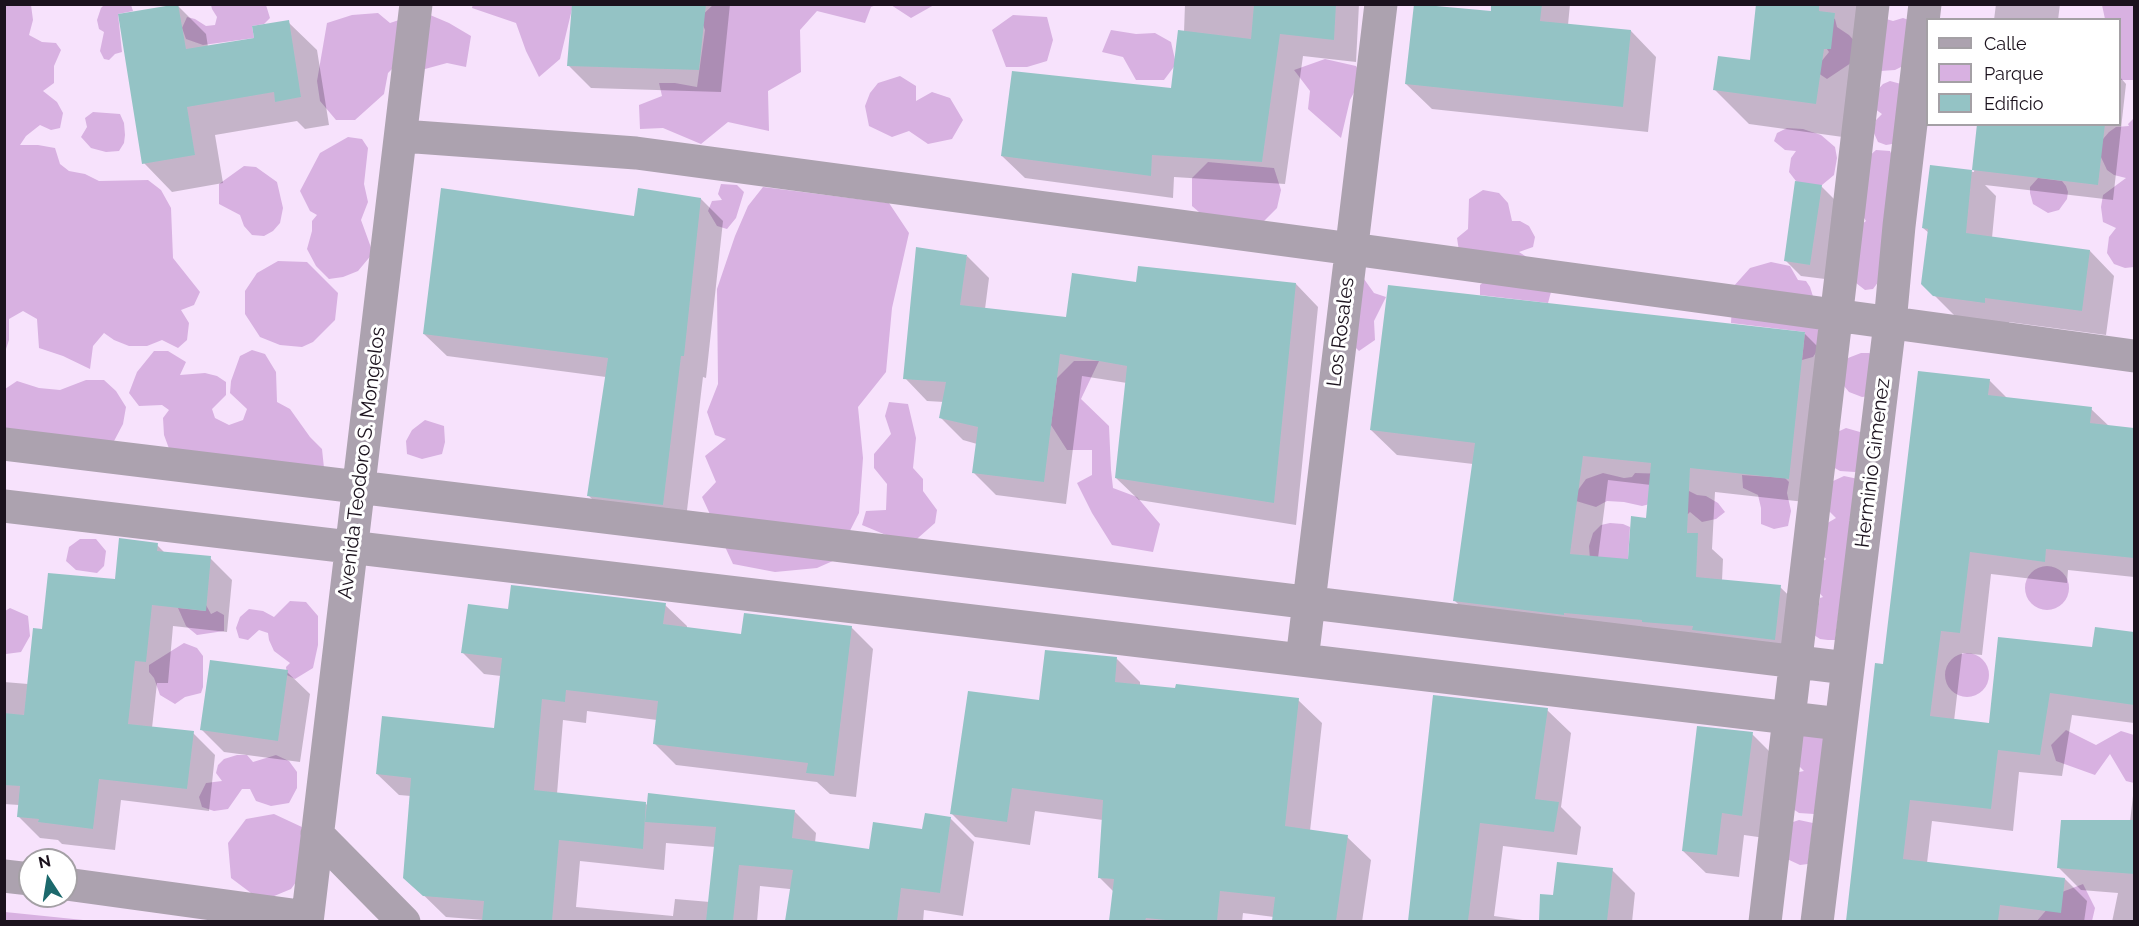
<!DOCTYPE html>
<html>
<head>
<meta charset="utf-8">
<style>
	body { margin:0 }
	#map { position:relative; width:2139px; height:926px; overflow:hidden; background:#f7e2fc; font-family:Raleway,sans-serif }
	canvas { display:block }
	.frame { position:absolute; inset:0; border:6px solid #1b121d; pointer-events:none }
	.legend { position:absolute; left:1926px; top:18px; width:195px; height:108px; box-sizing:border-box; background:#fff; border:2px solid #a4a0a5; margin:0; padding:8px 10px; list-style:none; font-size:18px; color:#1b121d }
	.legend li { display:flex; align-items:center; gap:12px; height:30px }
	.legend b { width:30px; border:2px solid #a4a0a5 }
	.north { position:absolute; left:18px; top:848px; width:60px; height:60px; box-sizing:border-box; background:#fff; border:2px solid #a4a0a5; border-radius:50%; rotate:348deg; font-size:16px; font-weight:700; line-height:24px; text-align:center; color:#1b121d }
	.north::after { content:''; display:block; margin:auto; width:21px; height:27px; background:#1c696c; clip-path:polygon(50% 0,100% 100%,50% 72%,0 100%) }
</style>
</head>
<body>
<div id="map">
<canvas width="2139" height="926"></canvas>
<div class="frame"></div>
<ul class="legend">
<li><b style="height:8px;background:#aca2af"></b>Calle</li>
<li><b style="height:16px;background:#d8b1e1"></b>Parque</li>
<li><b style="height:16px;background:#94c3c5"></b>Edificio</li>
</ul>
<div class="north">N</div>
</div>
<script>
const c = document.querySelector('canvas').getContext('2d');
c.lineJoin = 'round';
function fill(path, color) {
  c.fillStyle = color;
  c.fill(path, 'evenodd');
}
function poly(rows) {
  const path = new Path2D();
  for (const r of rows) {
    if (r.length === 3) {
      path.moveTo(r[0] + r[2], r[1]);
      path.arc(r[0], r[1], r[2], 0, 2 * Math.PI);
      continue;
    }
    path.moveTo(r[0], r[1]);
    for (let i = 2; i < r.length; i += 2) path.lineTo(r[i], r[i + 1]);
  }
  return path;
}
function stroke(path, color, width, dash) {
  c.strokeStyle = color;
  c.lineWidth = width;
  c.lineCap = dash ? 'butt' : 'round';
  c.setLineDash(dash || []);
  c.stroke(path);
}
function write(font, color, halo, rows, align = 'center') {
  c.font = font + ' Raleway,sans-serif';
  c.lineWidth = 6;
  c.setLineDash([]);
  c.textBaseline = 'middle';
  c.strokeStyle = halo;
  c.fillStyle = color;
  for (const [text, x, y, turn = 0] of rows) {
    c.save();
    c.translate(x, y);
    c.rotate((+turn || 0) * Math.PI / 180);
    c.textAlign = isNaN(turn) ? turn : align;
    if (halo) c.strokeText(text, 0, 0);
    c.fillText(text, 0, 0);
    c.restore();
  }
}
fill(poly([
	[5,4,31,5,33,20,29,35,42,42,56,43,61,50,54,66,54,83,43,91,57,102,63,113,60,128,51,130,40,125,26,136,20,145,38,145,55,148,60,164,69,171,85,174,99,181,148,180,161,190,171,208,173,258,200,292,194,305,181,310,189,323,187,340,178,348,162,340,147,346,129,346,114,340,104,333,93,346,90,369,63,356,39,348,37,319,23,311,9,319,9,340,5,352],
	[473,4,573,5,560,59,539,77,526,51,516,23,472,8],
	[104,5,131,5,133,11,118,14,122,52,115,54,109,60,104,59,100,51,104,32,99,29,97,20,101,8],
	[211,5,266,5,270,18,264,24,252,26,254,38,203,45,186,39,182,28,187,17,195,19,206,26,215,25,217,17,212,9],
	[713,5,876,5,871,7,865,23,817,11,800,30,801,72,768,91,769,131,728,122,701,144,663,128,640,129,639,105,662,96,659,83,675,83,697,87,705,30,700,17],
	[891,5,934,5,911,18],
	[2102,5,2134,5,2134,80,2120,80,2120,20,2105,19],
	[423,12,449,23,471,36,466,67,447,63,425,69,405,50,399,62,388,73,384,94,355,120,336,120,320,101,317,81,327,23,352,15,378,13,390,23],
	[1825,14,1835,19,1837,27,1849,35,1860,47,1854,61,1827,79,1818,73,1820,63,1829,52,1822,42],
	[1013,15,1047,17,1053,40,1047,61,1027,67,1006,67,992,30],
	[1883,18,1893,21,1903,18,1909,20,1903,66,1895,70,1880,71],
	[1111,30,1136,34,1155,33,1171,42,1176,64,1164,80,1136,80,1123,57,1102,52],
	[1325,59,1356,66,1362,77,1350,100,1341,138,1308,109,1310,91,1294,70],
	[900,76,916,86,916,101,932,92,950,98,963,120,952,139,928,144,909,131,892,137,869,126,865,106,870,93,878,83],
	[1890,81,1901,84,1898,143,1886,145,1878,142,1873,131,1876,120,1882,114,1875,109,1873,95,1883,84],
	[93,112,120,114,124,123,125,135,124,143,119,151,106,152,91,148,81,137,87,127,85,118],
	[2134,118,2134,267,2125,268,2114,264,2107,253,2109,237,2116,228,2103,222,2101,207,2103,195,2126,178,2114,175,2107,170,2100,155,2103,139,2109,132,2116,127,2129,126,2128,124],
	[1787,128,1803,129,1821,135,1835,147,1837,158,1834,175,1822,185,1809,188,1799,185,1789,172,1791,158,1796,151,1785,150,1774,141,1777,133],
	[348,137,362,139,368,148,364,184,368,202,361,220,373,253,358,271,343,277,329,279,316,266,307,249,312,231,312,221,317,215,310,211,300,191,320,153],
	[1876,150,1890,151,1897,167,1882,277,1873,289,1865,290,1856,283,1858,227,1866,221,1855,204,1867,158],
	[1208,162,1274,168,1281,190,1277,208,1262,223,1213,224,1192,206,1192,178],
	[244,166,256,167,277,182,283,208,280,223,273,231,264,236,252,235,244,226,240,215,219,204,219,184],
	[2038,178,2062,181,2066,186,2068,192,2067,199,2059,210,2048,213,2033,204,2030,193,2030,187],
	[721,184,737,185,744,192,736,218,727,229,717,226,708,211,712,201,722,200,718,194],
	[763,187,889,203,909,233,892,308,886,372,858,407,863,458,859,513,835,560,817,568,775,572,733,564,702,497,716,482,705,456,726,439,715,435,707,412,718,384,717,289,735,236,748,206],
	[1483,190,1499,193,1508,203,1512,221,1520,221,1529,226,1535,237,1533,247,1519,252,1539,265,1551,292,1548,303,1480,295,1480,285,1494,272,1459,251,1457,238,1468,229,1469,199],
	[278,261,307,262,338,293,335,320,313,342,302,347,280,345,260,337,245,314,245,291,257,273],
	[1771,262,1790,266,1798,280,1806,281,1810,287,1818,312,1819,348,1813,357,1802,360,1805,332,1731,323,1733,287,1750,268],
	[1364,279,1374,293,1386,297,1374,321,1375,340,1359,351,1351,343],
	[252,350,265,354,276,372,277,402,290,409,310,437,322,449,324,468,171,454,164,435,163,418,169,410,162,405,139,406,129,393,137,372,154,351,168,351,186,362,180,375,205,373,217,376,226,382,226,395,212,409,215,418,229,425,243,420,247,409,230,393,231,381,240,356],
	[1861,353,1869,353,1876,356,1870,396,1862,397,1849,392,1844,386,1844,364,1848,358],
	[1074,361,1099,361,1081,399,1109,426,1111,470,1113,488,1137,497,1160,524,1153,552,1112,545,1092,513,1077,483,1092,475,1092,450,1067,450,1051,425,1057,378],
	[86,380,104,380,116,391,126,407,123,424,113,443,5,436,5,389,17,381,39,388,60,390],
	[889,402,908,404,916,438,913,468,923,479,923,491,937,510,935,523,910,545,862,525,866,511,886,510,887,484,874,468,874,454,891,434,885,416],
	[425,420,444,426,445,442,442,454,422,459,407,454,406,441,412,430],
	[1846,428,1860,432,1861,469,1855,472,1840,471,1833,467,1833,434],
	[1603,473,1624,478,1632,477,1635,473,1670,474,1689,491,1697,495,1706,496,1718,503,1725,512,1716,519,1702,522,1690,512,1688,514,1672,513,1654,503,1642,506,1624,502,1607,501,1596,507,1576,501,1578,490,1586,479],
	[1742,475,1785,478,1789,482,1787,493,1791,511,1788,526,1774,529,1761,524,1761,508,1758,495,1743,488],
	[1844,476,1858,479,1852,520,1849,520,1851,522,1835,640,1828,640,1820,639,1814,635,1820,598,1823,597,1816,589,1821,563,1826,559,1824,557,1824,525,1836,518,1827,509,1831,482],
	[1610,523,1623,524,1630,527,1628,559,1590,560,1589,546,1593,533,1601,525],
	[80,539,96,539,106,551,104,566,97,573,76,570,66,561,69,547],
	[2047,588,22],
	[290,601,306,602,318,616,318,645,313,668,295,679,287,675,286,667,290,663,274,651,269,640,268,633,259,630,248,640,239,638,236,628,240,617,249,609,263,611,274,617],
	[206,605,211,614,217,611,224,615,224,631,197,635,186,626,178,608,205,611],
	[10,608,28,616,30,636,21,652,6,654,5,611],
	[184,643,197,648,203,656,203,687,201,693,185,697,175,704,160,695,154,678,149,672,149,665],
	[1967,675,22],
	[2066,730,2096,745,2121,731,2134,735,2134,783,2126,781,2110,754,2095,775,2056,761,2051,745],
	[1827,732,1814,814,1799,813,1793,809,1799,772,1804,771,1795,762,1800,735],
	[237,755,247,755,253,762,276,755,289,761,297,772,297,788,289,803,271,806,256,801,250,789,242,789,228,809,214,811,202,807,199,797,206,783,222,781,216,773,218,765,224,759],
	[274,814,304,828,305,870,291,889,267,899,251,893,231,878,228,843,246,819],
	[1799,820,1813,823,1808,864,1800,865,1787,859,1793,822],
	[2083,884,2095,908,2092,921,2036,922,2062,892],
	[4,912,5,912,93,921,5,921]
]), '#d8b1e1');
fill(poly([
	[573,4,730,4,721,92,591,88,568,65],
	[1185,4,1359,4,1356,62,1303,56,1285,184,1174,177,1173,198,1025,178,1002,156,1173,90,1184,32],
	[1493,4,1570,4,1568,25,1631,31,1656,57,1648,132,1432,109,1406,84,1492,12],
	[1758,4,1858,4,1850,138,1749,124,1714,89,1751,62],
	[1996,4,2060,4,2058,20,1994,20],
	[178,6,206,34,208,47,255,40,288,22,317,50,329,125,305,129,297,121,215,135,223,183,172,192,144,163],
	[2120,77,2126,84,2113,200,1985,185,1996,196,1992,238,2090,251,2114,276,2106,335,2009,322,2009,326,1959,320,1934,295,1929,233,1923,228,1931,167,1974,172,1979,126,1964,124,2120,124],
	[1821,186,1837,202,1825,279,1801,276,1786,261],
	[701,199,723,221,706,378,703,377,685,527,611,518,588,495,606,377,447,356,424,334,635,217],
	[967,256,989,278,985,309,1067,318,1137,284,1296,284,1318,307,1296,525,1139,500,1116,478,1127,383,1082,376,1066,504,996,495,973,472,977,444,963,440,941,418,944,402,927,401,905,378],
	[1805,334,1830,359,1814,503,1715,492,1712,549,1723,559,1722,581,1780,587,1806,612,1800,665,1480,626,1455,601,1473,464,1397,455,1371,430],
	[1608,480,1651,485,1648,519,1630,561,1598,558],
	[1989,380,2008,399,2091,409,2110,427,2134,430,2134,577,2068,570,2067,583,1991,574,1982,655,1962,653,1954,721,1990,725,2093,649,2096,629,2134,634,2134,723,2072,715,2062,776,2019,772,2013,831,1932,821,1927,863,2065,879,2087,901,2084,922,1848,922,1876,665,1884,666],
	[157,545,166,554,210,558,232,580,227,632,173,626,168,683,157,683,152,728,193,733,215,755,209,811,121,800,115,850,62,844,58,840,40,838,18,816,19,805,4,804,4,682,28,684,43,631,116,581],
	[665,605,687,626,687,629,743,636,851,627,873,649,856,797,830,794,817,782,676,765,654,743,657,720,587,711,586,723,563,720,557,794,646,804,648,806,794,811,816,833,815,843,839,894,760,886,757,922,484,922,484,920,446,917,405,877,411,796,399,795,377,774,495,729,501,676,484,674,463,653,510,611],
	[666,843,715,847,710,902,675,899,673,916,576,907,580,861,664,870],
	[1117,659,1140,682,1140,686,1298,700,1322,723,1310,831,1347,837,1371,860,1362,922,1273,922,1274,917,1243,913,1242,922,1111,922,1114,892,1099,877,1103,820,1035,811,1030,845,975,837,951,813,1040,702],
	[287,672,310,694,300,762,224,752,202,730],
	[1435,696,1547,710,1571,733,1561,807,1581,827,1577,855,1503,846,1494,916,1537,922,1410,922],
	[1752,734,1774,756,1765,838,1744,835,1739,877,1706,873,1683,851],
	[2134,787,2134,922,2112,922,2118,893,2081,890,2058,867,2130,822],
	[950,818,974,842,963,916,924,910,923,922,859,922,867,850,924,831],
	[1612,870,1635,893,1632,922,1541,922,1542,896,1555,897]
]), '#0003');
fill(poly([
	[178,4,186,49,254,38,252,26,289,20,301,97,275,102,274,92,187,107,195,155,142,164,118,14],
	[572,4,706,4,699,70,567,66],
	[1254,4,1336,4,1334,40,1280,34,1262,162,1152,155,1151,176,1001,156,1012,71,1171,88,1178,30,1251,39],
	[1414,4,1491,11,1491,4,1542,4,1540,21,1631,30,1623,107,1405,84],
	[1756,4,1819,4,1819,11,1835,13,1831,49,1824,49,1816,104,1713,90,1718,56,1750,60],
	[1977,124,2105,124,2098,185,1972,170],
	[1930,165,1972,170,1966,233,2090,250,2082,311,1985,298,1985,303,1933,296,1921,284,1928,229,1922,228],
	[1795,181,1822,185,1810,265,1784,261],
	[441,188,634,216,638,188,701,198,684,356,681,356,663,505,587,496,608,358,423,334],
	[916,247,967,255,960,305,1066,317,1072,273,1136,282,1138,266,1296,283,1274,503,1115,478,1127,366,1060,354,1044,482,972,473,978,427,939,418,946,382,903,379],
	[1388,285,1805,332,1789,479,1690,468,1687,533,1698,533,1696,577,1781,585,1775,640,1692,630,1693,626,1642,622,1642,620,1564,613,1564,615,1453,601,1475,443,1370,430],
	[1583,456,1651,463,1646,518,1631,516,1628,559,1570,554],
	[1918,371,1990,379,1988,395,2092,407,2090,423,2134,428,2134,558,2046,549,2045,562,1970,552,1960,633,1941,631,1930,716,1989,723,1998,637,2092,647,2095,627,2134,632,2134,705,2050,693,2040,755,1998,750,1991,809,1910,800,1903,859,2065,878,2061,913,2000,905,1998,921,1846,921,1875,663,1883,664],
	[119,538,158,543,157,551,211,556,206,611,152,605,146,662,135,661,128,724,194,731,187,789,99,779,93,829,38,822,39,819,17,817,20,786,4,785,4,713,24,715,33,628,42,629,48,573,115,579],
	[511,585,666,603,663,624,741,634,744,613,852,626,834,776,806,773,808,763,653,744,658,701,566,690,565,702,542,699,534,790,646,802,643,849,559,840,552,921,482,921,484,901,423,896,403,878,411,778,376,774,382,716,494,728,502,658,461,653,468,604,508,609],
	[1045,650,1117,657,1115,682,1175,688,1176,684,1299,698,1285,826,1348,835,1336,921,1272,921,1275,897,1220,891,1217,921,1175,921,1146,918,1145,921,1109,921,1114,879,1098,878,1103,800,1012,788,1007,822,950,814,968,691,1039,700],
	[210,660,288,670,278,741,200,730],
	[1433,695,1548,708,1535,799,1559,802,1554,832,1480,823,1468,921,1408,921],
	[1697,726,1753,732,1742,816,1722,813,1717,855,1682,851],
	[648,793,795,810,792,838,869,849,873,822,922,829,925,813,951,817,940,893,901,888,897,921,785,921,793,870,739,865,733,921,706,921,716,827,645,822],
	[2061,820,2134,820,2134,874,2057,868],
	[1557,862,1613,868,1607,921,1539,921,1540,894,1553,895]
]), '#94c3c5');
stroke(poly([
	[402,136,636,153,1352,249,2134,356],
	[4,444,1847,668],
	[4,506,1840,724],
	[1302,660,1381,4],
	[317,834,404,922],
	[4,876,30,879],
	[66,884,307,917],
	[307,922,416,4],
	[1765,922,1873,4],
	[1817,922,1890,323,1899,226,1925,4]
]), '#aca2af', 33);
write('20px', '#1b121d', '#fff', [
	["Los Rosales",1341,332,-83],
	["Avenida Teodoro S. Mongelos",362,463,-83],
	["Herminio Gimenez",1873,463,-83]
]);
</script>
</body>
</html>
